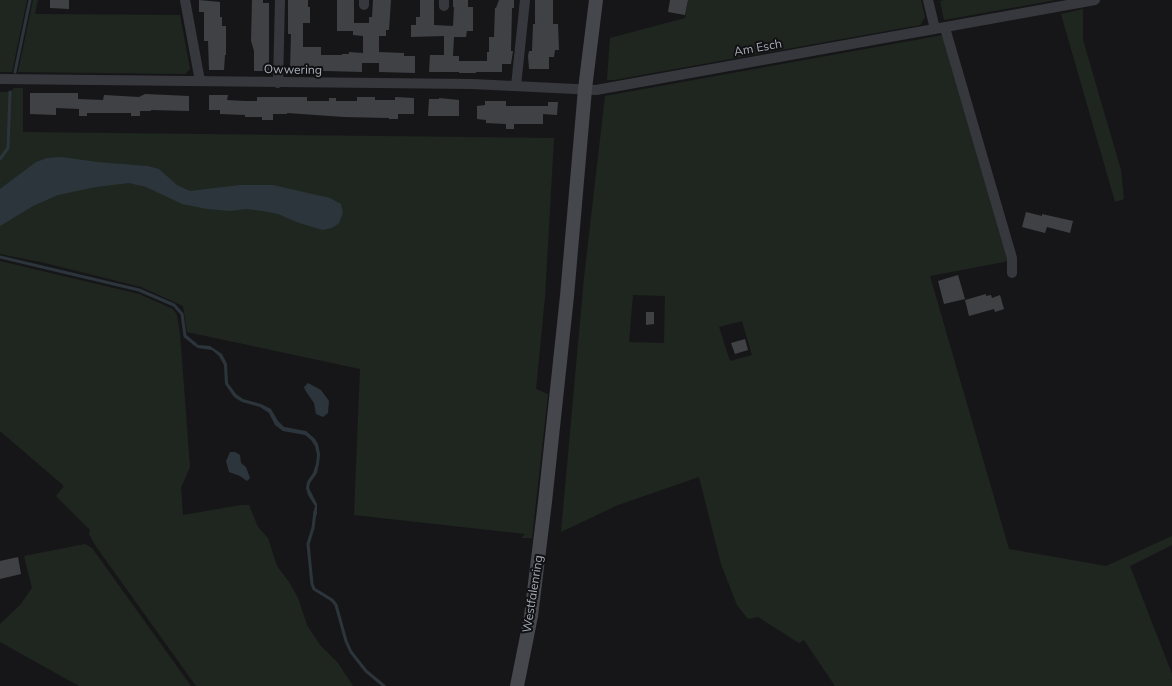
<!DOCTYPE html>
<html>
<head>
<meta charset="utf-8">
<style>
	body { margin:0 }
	canvas { display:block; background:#161618 }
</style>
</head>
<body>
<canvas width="1172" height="686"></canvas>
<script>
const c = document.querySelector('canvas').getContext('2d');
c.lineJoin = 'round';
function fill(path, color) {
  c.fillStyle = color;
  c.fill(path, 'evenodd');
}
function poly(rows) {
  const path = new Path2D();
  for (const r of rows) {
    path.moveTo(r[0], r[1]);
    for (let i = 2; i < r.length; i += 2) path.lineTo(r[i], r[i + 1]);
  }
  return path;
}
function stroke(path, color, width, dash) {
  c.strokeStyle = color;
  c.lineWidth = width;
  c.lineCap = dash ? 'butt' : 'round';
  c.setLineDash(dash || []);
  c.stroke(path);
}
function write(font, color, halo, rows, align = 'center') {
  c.font = font + ' Mulish,sans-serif';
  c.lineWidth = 4;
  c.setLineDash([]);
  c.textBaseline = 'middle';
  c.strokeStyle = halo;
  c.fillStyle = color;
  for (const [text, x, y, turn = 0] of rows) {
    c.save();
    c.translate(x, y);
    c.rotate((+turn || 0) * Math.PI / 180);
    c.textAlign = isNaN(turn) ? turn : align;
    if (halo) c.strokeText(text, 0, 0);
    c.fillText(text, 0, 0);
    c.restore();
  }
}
fill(poly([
	[0,0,27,0,12,72,0,72],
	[33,0,38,0,35,14,180,15,190,69,185,74,18,72],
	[688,0,921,0,925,17,920,25,614,80,607,80,610,38,685,18],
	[944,0,1056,0,944,20,940,1],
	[1083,9,1083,40,1121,170,1124,199,1115,202,1061,14],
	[943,35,1009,261,930,276,1009,549,1106,566,1172,536,1172,545,1130,566,1172,674,1172,686,835,686,804,640,799,643,758,617,748,619,737,605,721,564,699,477,618,505,561,532,584,278,605,96],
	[633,295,665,296,664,343,629,342],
	[742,321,752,355,730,361,719,327],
	[14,88,23,88,23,132,554,138,545,297,536,389,548,394,532,538,521,538,525,534,354,515,360,369,187,332,183,306,141,287,45,263,0,254,0,92,10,92],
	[0,261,139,294,173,309,177,315,180,334,190,467,181,488,183,515,241,505,249,505,258,527,268,538,277,566,289,582,298,598,307,625,320,645,338,663,353,686,196,686,95,545,89,534,90,530,56,496,64,486,0,431],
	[85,544,92,548,191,686,79,686,0,642,0,624,20,605,32,588,24,556]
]), '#1e261f');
fill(poly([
	[62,157,97,162,148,166,159,169,177,185,190,191,240,185,273,185,330,198,341,204,343,213,339,223,332,228,323,230,299,223,278,214,263,211,246,209,230,211,207,209,182,204,146,187,129,183,96,187,58,195,33,206,0,226,0,189,36,162,47,158],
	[193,341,198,345,210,346,222,354,227,364,228,383,236,394,243,399,261,404,271,409,278,421,284,427,306,431,315,439,318,444,320,454,319,464,317,473,310,483,309,488,317,504,317,515,313,514,315,506,308,495,306,488,307,482,313,473,316,464,317,455,315,446,311,440,305,435,283,431,275,425,269,413,260,407,242,402,234,397,225,384,224,365,219,356,212,350,198,348,192,344],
	[308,383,321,390,329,401,328,413,323,417,316,414,314,403,305,390,304,387],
	[230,452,235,452,240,455,241,463,246,467,250,478,247,481,240,476,229,472,226,461]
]), '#2c353c');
stroke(poly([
	[15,72,30,0],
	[0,159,8,148,10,92],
	[0,257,139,290,174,305,182,314,185,336,195,344],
	[315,512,313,528,308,544,312,584,314,589,332,600,336,605,346,641,351,652,366,671,384,686]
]), '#2c353c', 3);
fill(poly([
	[50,0,69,0,69,9,50,8],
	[199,0,220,2,220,17,222,17,222,26,226,26,226,55,225,55,224,70,209,70,208,41,204,41,204,12,199,12],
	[252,0,263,0,263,3,269,3,269,71,254,71,254,51,251,41],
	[288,0,308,0,308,7,310,7,310,23,303,23,303,47,321,47,321,55,342,55,342,54,349,54,349,52,363,53,363,36,353,35,353,31,337,31,337,0,354,0,354,23,369,23,369,17,372,17,373,0,391,0,389,30,386,30,386,36,379,36,379,52,404,53,404,56,415,56,415,73,379,72,379,63,362,63,362,72,290,70,291,34,288,34],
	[420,0,434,0,434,25,453,26,454,7,453,7,453,0,468,0,468,7,473,7,473,31,467,31,466,37,454,37,453,56,459,56,459,61,487,61,487,52,489,52,489,37,494,37,495,8,496,8,499,0,514,0,514,8,512,8,511,51,513,51,511,64,502,64,502,72,476,72,476,73,459,73,459,72,429,72,430,55,444,55,444,36,411,37,411,25,416,25,416,17,420,17],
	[535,0,553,0,553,24,558,24,559,50,555,50,554,57,549,57,549,69,529,69,528,56,529,51,532,51,533,24,535,24],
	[670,0,688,0,685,15,668,12],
	[30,93,78,93,78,99,103,100,104,95,139,97,145,94,189,96,189,111,151,110,151,111,140,111,140,116,131,116,131,113,87,113,87,116,79,116,79,109,56,108,56,115,30,114],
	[209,95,228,95,227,100,245,101,257,101,257,97,307,97,307,101,329,101,329,98,336,98,336,101,357,101,357,97,375,97,375,100,395,100,395,97,414,98,414,114,398,114,398,119,389,119,389,118,344,117,287,113,287,114,273,114,273,120,262,120,262,117,245,117,245,115,220,114,220,110,209,110],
	[439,98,459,100,459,116,428,116,429,99,439,99],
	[485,101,506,101,506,106,548,106,548,102,558,102,557,115,543,114,543,124,514,124,514,129,506,129,506,124,486,123,486,120,477,119,477,106,485,105],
	[1026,212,1042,216,1042,214,1073,221,1070,233,1047,227,1045,233,1022,227],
	[958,275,965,299,944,304,938,281],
	[986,294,986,296,991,295,992,298,1000,295,1004,309,995,312,994,309,969,316,965,300],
	[646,312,654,312,654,324,646,325],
	[745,339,748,350,735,354,731,343],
	[18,557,21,574,0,579,0,561]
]), '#404145');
stroke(poly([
	[185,0,200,81],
	[928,0,935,29],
	[364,5,364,0],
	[444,6,444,0],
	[945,28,1012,258,1012,273],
	[0,79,472,84,596,90,1095,0],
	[278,83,280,0],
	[516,86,525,0]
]), '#37383d', 10);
stroke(poly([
	[517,686,531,616,545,502,567,296,585,89,596,0]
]), '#45474d', 14);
write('12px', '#a8adb8', '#111113', [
	["Am Esch",758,48,-10],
	["Owwering",293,70,1],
	["Westfalenring",533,594,-81]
]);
</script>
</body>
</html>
